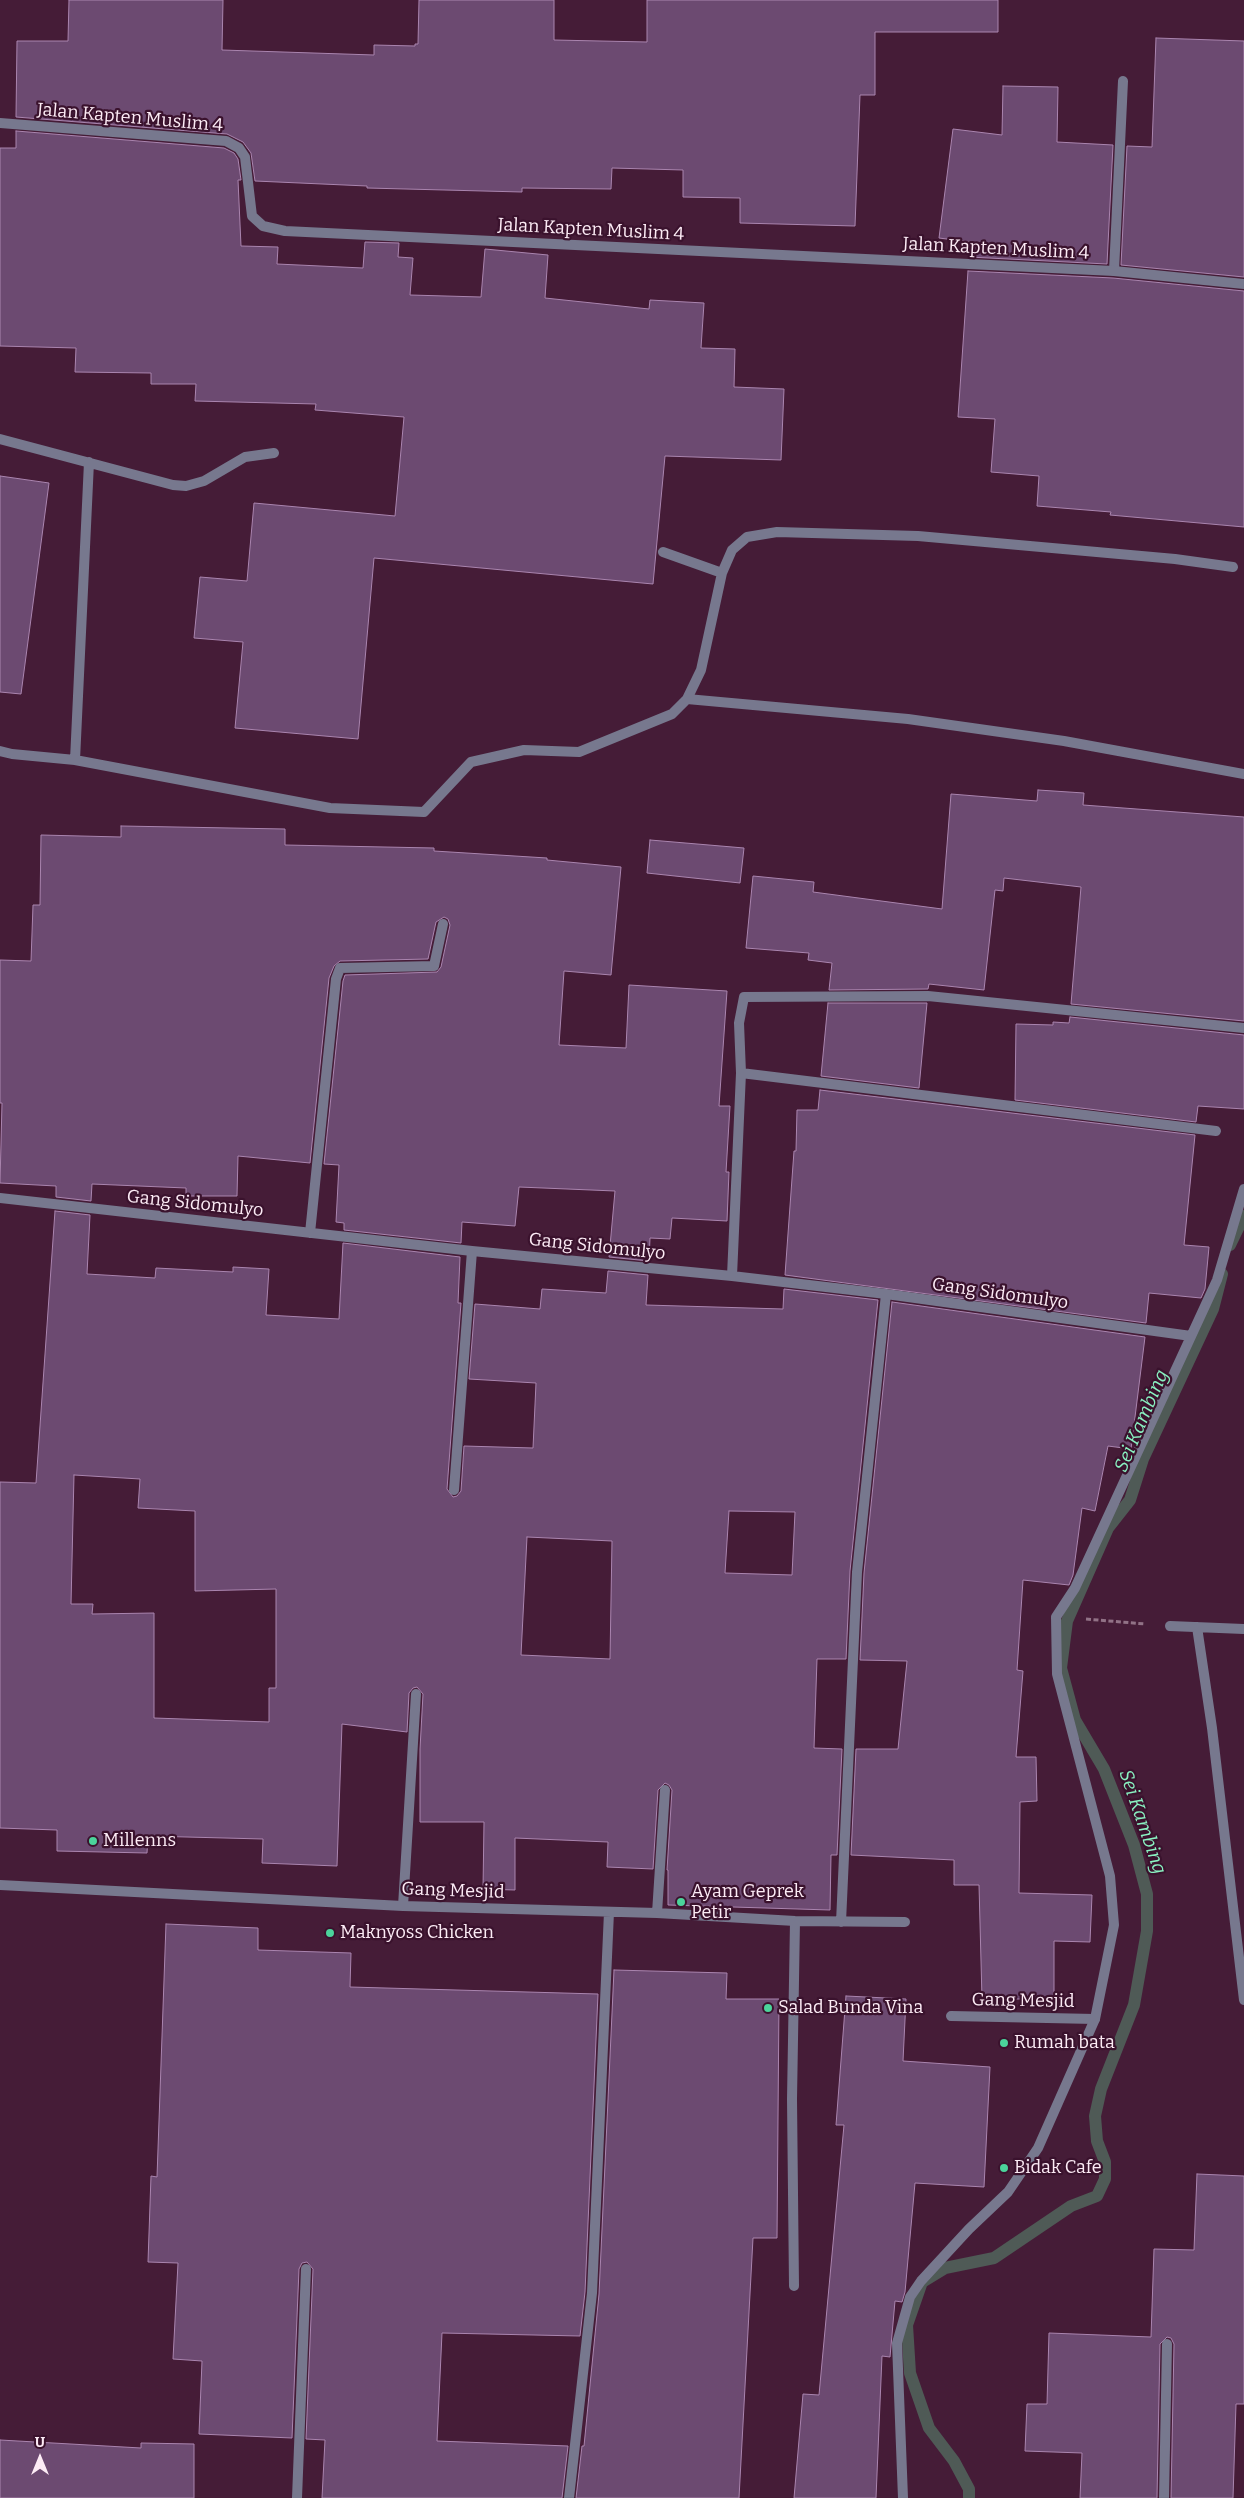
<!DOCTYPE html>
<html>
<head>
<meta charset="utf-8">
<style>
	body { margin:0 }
	#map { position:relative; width:1244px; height:2498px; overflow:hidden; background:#451c37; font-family:Bitter,serif }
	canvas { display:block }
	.north { position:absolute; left:15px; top:2433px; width:50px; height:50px; -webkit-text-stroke:4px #3a122d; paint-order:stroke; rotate:0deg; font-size:14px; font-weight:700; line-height:20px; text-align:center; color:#fcebf5 }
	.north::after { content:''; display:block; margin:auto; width:18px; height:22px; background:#fcebf5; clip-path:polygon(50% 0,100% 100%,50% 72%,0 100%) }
</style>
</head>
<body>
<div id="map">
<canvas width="1244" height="2498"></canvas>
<div class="north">U</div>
</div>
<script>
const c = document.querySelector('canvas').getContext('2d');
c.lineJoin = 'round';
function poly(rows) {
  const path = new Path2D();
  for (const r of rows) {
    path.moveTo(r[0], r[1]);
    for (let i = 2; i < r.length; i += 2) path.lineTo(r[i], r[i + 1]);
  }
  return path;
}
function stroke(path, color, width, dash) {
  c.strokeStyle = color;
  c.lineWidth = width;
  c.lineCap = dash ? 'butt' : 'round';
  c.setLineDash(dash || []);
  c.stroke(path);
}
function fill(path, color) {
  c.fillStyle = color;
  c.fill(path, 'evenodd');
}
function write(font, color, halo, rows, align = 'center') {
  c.font = font + ' Bitter,serif';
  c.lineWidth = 4.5;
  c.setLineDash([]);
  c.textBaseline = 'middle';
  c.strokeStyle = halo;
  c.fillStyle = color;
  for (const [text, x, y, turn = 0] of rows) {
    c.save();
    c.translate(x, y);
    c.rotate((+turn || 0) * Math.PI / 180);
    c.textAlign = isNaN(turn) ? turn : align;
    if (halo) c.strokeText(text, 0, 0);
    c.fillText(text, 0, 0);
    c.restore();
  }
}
stroke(poly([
	[1230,1245,1244,1216],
	[969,2498,969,2489,954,2461,929,2428,910,2373,907,2325,922,2282,945,2268,994,2258,1071,2206,1097,2196,1105,2179,1105,2162,1097,2141,1095,2116,1101,2089,1134,2005,1147,1931,1147,1894,1134,1845,1104,1769,1075,1720,1061,1668,1067,1621,1108,1528,1130,1500,1143,1459,1213,1309,1222,1274]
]), '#4f5a56', 12);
const building = poly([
	[69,0,223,0,222,50,374,55,374,45,415,46,415,44,418,44,419,0,554,0,554,40,647,42,647,0,998,0,998,32,875,32,875,95,860,95,855,226,740,223,740,198,683,197,683,170,612,168,611,189,522,188,522,192,367,188,367,186,255,181,251,153,243,142,227,134,16,117,17,41,68,41,69,0],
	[1156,38,1244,41,1244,277,1121,265,1127,146,1152,147,1156,38],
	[1003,86,1058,87,1057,142,1113,145,1107,264,969,257,970,242,939,238,953,129,1002,135,1003,86],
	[16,131,224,148,234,153,238,159,241,180,238,180,241,246,278,247,277,264,363,268,365,242,399,243,398,257,413,258,410,295,481,297,485,249,548,255,545,298,649,309,650,300,704,303,701,348,735,349,734,387,784,389,781,460,665,456,653,584,374,558,358,739,235,728,243,642,194,638,200,577,247,581,254,503,395,516,404,417,315,410,316,404,195,401,196,384,151,384,151,373,75,372,76,348,0,346,0,148,16,148,16,131],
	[968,271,1113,278,1244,291,1244,527,1110,515,1111,512,1037,506,1039,476,991,472,995,419,958,417,968,271],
	[0,476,49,483,21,694,0,692,0,476],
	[1038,790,1084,793,1083,805,1244,817,1244,1021,1071,1004,1081,887,1004,878,1003,891,995,890,984,990,929,984,928,989,829,990,832,963,808,960,809,953,746,948,753,876,814,882,813,892,942,909,951,794,1037,801,1038,790],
	[121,826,285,829,285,845,434,848,434,851,547,858,547,860,621,867,611,975,564,971,559,1045,626,1048,629,985,727,991,719,1106,730,1106,726,1172,729,1172,727,1221,672,1218,670,1239,650,1238,649,1261,609,1257,615,1191,519,1187,515,1226,462,1222,461,1243,344,1230,344,1223,336,1222,339,1165,324,1164,343,981,345,975,437,972,441,967,450,925,448,919,444,917,436,922,428,959,340,961,334,966,329,978,310,1163,238,1156,237,1196,186,1196,186,1188,92,1184,91,1201,56,1197,56,1186,0,1183,2,1103,0,1103,0,960,31,961,33,905,40,905,41,835,121,837,121,826],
	[650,840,744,848,740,883,647,873,650,840],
	[828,1003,927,1003,919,1088,821,1076,828,1003],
	[1070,1017,1244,1035,1244,1109,1198,1106,1196,1122,1015,1100,1016,1024,1053,1025,1053,1022,1069,1023,1070,1017],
	[820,1090,1195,1135,1184,1245,1209,1247,1205,1289,1201,1298,1149,1293,1146,1323,785,1275,794,1151,796,1151,797,1110,818,1110,820,1090],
	[55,1211,90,1215,87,1274,155,1278,156,1268,233,1272,233,1267,269,1269,266,1315,339,1319,343,1243,460,1257,458,1303,461,1303,447,1489,453,1497,457,1496,461,1491,464,1446,533,1448,536,1383,469,1379,475,1304,540,1309,542,1289,606,1293,608,1271,648,1275,646,1305,783,1309,784,1289,878,1300,850,1571,846,1659,817,1659,814,1748,842,1749,837,1855,831,1855,830,1910,668,1905,668,1870,667,1870,672,1790,669,1785,665,1783,658,1790,653,1869,607,1867,608,1842,515,1838,515,1890,483,1889,484,1822,420,1822,420,1749,423,1694,417,1687,413,1688,409,1693,407,1732,342,1724,337,1866,262,1863,263,1839,148,1836,147,1853,57,1851,57,1830,0,1828,0,1482,36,1483,55,1211],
	[74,1475,140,1479,138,1508,195,1511,195,1591,276,1589,276,1688,269,1688,269,1722,154,1718,154,1613,92,1614,93,1604,71,1604,74,1475],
	[729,1511,795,1512,792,1575,725,1573,729,1511],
	[527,1537,612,1541,610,1659,521,1655,527,1537],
	[892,1302,1145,1337,1131,1449,1108,1446,1095,1511,1082,1508,1073,1575,1069,1585,1023,1580,1017,1670,1023,1671,1016,1757,1036,1757,1037,1801,1020,1802,1019,1893,1092,1895,1090,1942,1054,1941,1054,1999,982,1999,979,1885,954,1885,954,1860,851,1855,856,1749,898,1749,907,1661,860,1660,864,1573,892,1302],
	[166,1924,258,1928,258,1950,351,1953,350,1987,598,1994,585,2292,580,2336,442,2333,437,2441,568,2446,562,2498,322,2498,325,2440,306,2439,313,2269,307,2262,302,2263,299,2269,292,2438,199,2434,202,2361,173,2359,178,2263,148,2262,151,2176,157,2177,166,1924],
	[614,1970,727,1973,726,1999,779,1999,777,2238,753,2238,739,2498,576,2498,582,2446,584,2446,599,2294,614,1970],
	[846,1996,906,1999,903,2061,990,2067,984,2187,915,2183,905,2292,902,2302,895,2301,890,2357,882,2356,876,2498,794,2498,803,2394,819,2395,844,2125,836,2125,846,1996],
	[1197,2174,1244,2176,1244,2404,1236,2404,1233,2498,1171,2498,1174,2344,1171,2338,1167,2337,1160,2344,1157,2498,1080,2498,1082,2453,1025,2451,1027,2404,1047,2404,1049,2333,1151,2337,1154,2249,1194,2250,1197,2174],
	[0,2440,141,2448,141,2443,194,2444,194,2498,0,2498,0,2440]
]);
fill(building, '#6c4a71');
stroke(building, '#aa85af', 1);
stroke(poly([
	[1086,1619,1145,1624]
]), '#917286', 3, [5, 2.5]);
stroke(poly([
	[1114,271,1123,81],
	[0,439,173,485,186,486,204,481,245,457,274,453],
	[663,552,722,573,732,550,747,537,777,532,918,536,1175,559,1233,567],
	[687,699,908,719,1064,741,1244,774],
	[0,751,12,754,75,760,330,808,424,812,471,762,524,750,579,752,672,714,687,699,701,670,722,573],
	[75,760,89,462],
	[951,2016,1095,2019]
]), '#77788e', 10);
stroke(poly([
	[0,123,226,141,239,148,245,157,252,216,263,226,285,231,1114,271,1244,284],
	[741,1073,1216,1131],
	[0,1198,472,1251,732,1276,886,1294,1191,1336],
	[310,1233,336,979,340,968,434,966,443,924],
	[732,1276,741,1073,739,1023,744,997,928,996,1244,1028],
	[454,1490,472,1251],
	[1170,1626,1244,1629],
	[1197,1627,1212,1728,1244,2000],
	[0,1885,403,1906,657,1913,795,1921,905,1922],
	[403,1906,416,1694],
	[657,1913,665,1790],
	[841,1922,857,1572,886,1294],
	[794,2286,792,2099,795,1921],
	[297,2498,306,2269],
	[569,2498,592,2293,609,1912],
	[903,2498,897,2343,910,2297,921,2281,969,2229,1008,2192,1038,2148,1095,2019,1114,1925,1110,1876,1057,1674,1056,1617,1075,1588,1217,1280,1244,1189],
	[1164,2498,1167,2344]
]), '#77788e', 10);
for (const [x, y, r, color] of [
	[93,1841,5,"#4bd49b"],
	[681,1902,5,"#4bd49b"],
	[330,1933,5,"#4bd49b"],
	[768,2008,5,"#4bd49b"],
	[1004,2043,5,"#4bd49b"],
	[1004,2168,5,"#4bd49b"]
]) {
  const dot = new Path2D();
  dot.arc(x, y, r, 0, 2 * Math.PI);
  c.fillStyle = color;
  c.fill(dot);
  stroke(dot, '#3a122d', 2);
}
write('18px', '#fcebf5', '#3a122d', [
	["Jalan Kapten Muslim 4",130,118,5],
	["Jalan Kapten Muslim 4",591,230,3],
	["Jalan Kapten Muslim 4",996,249,3],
	["Gang Sidomulyo",195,1204,6],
	["Gang Sidomulyo",597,1247,6],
	["Gang Sidomulyo",1000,1294,8],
	["Gang Mesjid",453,1891,2],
	["Gang Mesjid",1023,2001,1]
]);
write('18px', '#fcebf5', '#3a122d', [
	["Millenns",103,1841],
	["Ayam Geprek",691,1892],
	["Petir",691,1913],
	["Maknyoss Chicken",340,1933],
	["Salad Bunda Vina",778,2008],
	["Rumah bata",1014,2043],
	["Bidak Cafe",1014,2168]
], 'left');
write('italic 19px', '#8af3c2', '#3a122d', [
	["Sei Kambing",1142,1421,-67],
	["Sei Kambing",1142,1822,71]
]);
</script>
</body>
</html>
